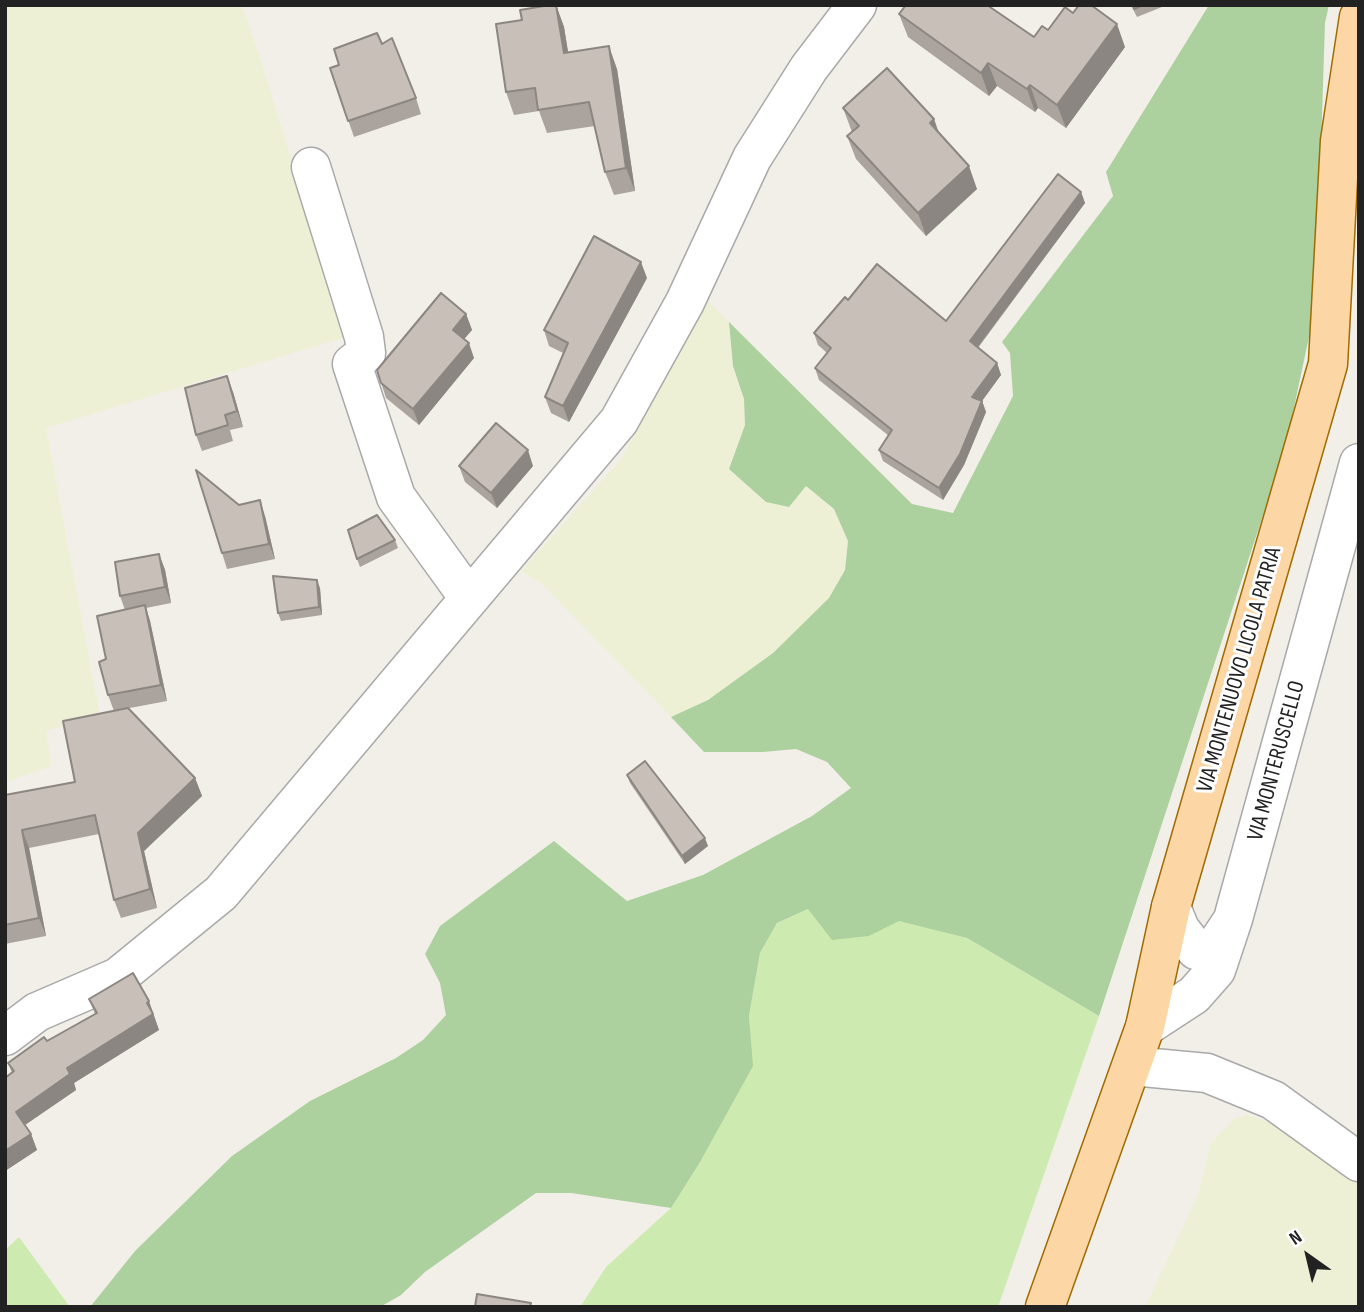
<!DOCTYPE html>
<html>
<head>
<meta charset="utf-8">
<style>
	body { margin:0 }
	#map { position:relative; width:1364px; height:1312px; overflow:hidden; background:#f2efe9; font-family:"Sofia Sans Condensed",sans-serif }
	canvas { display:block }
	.frame { position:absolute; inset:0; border:7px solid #222; pointer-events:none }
	.north { position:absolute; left:1273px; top:1221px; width:70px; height:70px; -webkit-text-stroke:5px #fff; paint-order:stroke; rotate:326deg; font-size:19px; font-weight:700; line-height:28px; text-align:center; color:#222 }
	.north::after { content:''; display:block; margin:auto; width:24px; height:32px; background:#222; clip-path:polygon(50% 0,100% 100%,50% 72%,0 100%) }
</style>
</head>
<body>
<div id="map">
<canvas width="1364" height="1312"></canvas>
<div class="frame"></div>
<div class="north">N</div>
</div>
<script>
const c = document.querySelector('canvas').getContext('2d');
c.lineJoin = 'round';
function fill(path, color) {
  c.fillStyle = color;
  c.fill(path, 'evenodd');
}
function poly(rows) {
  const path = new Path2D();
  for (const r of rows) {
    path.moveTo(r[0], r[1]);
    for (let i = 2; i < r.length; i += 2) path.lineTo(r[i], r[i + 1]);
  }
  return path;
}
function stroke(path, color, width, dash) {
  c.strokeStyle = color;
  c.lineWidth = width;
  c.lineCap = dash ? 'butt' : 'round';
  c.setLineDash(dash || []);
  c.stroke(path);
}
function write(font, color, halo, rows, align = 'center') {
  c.font = font + ' "Sofia Sans Condensed",sans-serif';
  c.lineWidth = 6;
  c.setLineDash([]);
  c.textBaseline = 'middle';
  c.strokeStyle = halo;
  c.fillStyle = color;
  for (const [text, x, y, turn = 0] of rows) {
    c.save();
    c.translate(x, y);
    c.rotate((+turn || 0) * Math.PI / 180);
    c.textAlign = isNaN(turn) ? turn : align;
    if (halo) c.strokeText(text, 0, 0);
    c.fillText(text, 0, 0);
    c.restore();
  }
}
fill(poly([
	[5,5,242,5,261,61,346,337,46,428,100,716,46,731,52,766,5,782],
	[708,301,729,322,733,366,744,399,745,425,729,469,766,502,806,486,834,509,848,541,845,570,829,598,773,653,708,700,671,717,540,582,521,571,622,458],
	[1247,1115,1297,1132,1359,1175,1359,1307,1145,1307,1198,1195,1211,1143,1234,1119]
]), '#eef0d5');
fill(poly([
	[808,909,869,936,899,920,967,938,1099,1016,998,1307,580,1307,606,1267,671,1208,752,1066,749,1016,760,953,777,923],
	[19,1237,70,1307,5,1307,5,1250]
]), '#cdebb0');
fill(poly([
	[1209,5,1329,5,1325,23,1316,304,1286,445,1099,1016,967,938,899,921,869,936,832,940,808,909,777,923,760,953,749,1016,753,1066,700,1162,671,1208,571,1193,536,1193,425,1272,401,1295,380,1307,90,1307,135,1251,232,1156,310,1101,396,1058,423,1040,446,1015,440,983,425,954,440,926,554,841,627,901,703,875,812,816,851,788,827,762,796,749,763,752,704,752,671,717,708,700,773,653,829,598,845,570,848,541,834,509,806,486,789,507,766,502,729,469,745,425,744,399,733,366,729,322,912,504,953,513,1013,396,1010,353,1002,342,1113,196,1106,172]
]), '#add19e');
const minor = poly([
	[311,167,364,337,366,353,352,364,396,497,469,598],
	[1171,907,1180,929,1196,950,1207,951,1218,942,1232,921],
	[1145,1027,1194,995,1216,970,1233,919,1359,463],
	[5,1036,37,1012,118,977,221,893,619,421,685,302,752,158,809,68,857,5],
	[1132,1066,1207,1073,1273,1100,1359,1162]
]);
const major = poly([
	[1045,1307,1145,1027,1171,907,1328,364,1340,141,1359,17]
]);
stroke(minor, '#a9a9a9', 41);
stroke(major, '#a06b00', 41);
stroke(minor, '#fff', 38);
stroke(major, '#fcd6a4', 38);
fill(poly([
	[556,5,564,27,568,52,617,69,635,191,614,195,605,172,595,126,547,133,539,111,514,115,506,92,522,20],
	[1131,5,1167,5,1137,17],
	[899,14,1034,37,1125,47,1066,128,1038,108,1035,112,997,86,989,96,908,37],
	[382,44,416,98,421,114,354,137,330,68],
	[843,108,934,119,939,133,977,189,926,236,856,159,847,136,852,132],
	[1081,192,1085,203,978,348,997,363,1001,375,982,401,986,412,964,465,943,500,883,461,879,450,889,436,819,380,815,368,827,353,818,345,814,333,848,300,946,321],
	[647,278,569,422,551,413,545,397,563,353,549,346,544,330],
	[466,314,472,330,464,339,474,358,419,425,386,398,377,370],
	[233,392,243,427,230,430,233,441,202,451,196,435],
	[459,466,533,466,497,508,465,482],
	[265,516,275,559,227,569,222,553],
	[395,540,398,548,360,567,357,559],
	[159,554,165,570,171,603,146,608,150,621,167,701,114,711,108,695,106,659,125,610,120,596],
	[320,588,322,615,281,621,278,613],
	[627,775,708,846,685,864,630,783],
	[195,778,202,796,144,851,157,908,121,918,114,900,99,834,29,848,46,936,5,944,5,795],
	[89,999,155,1017,154,1017,159,1030,74,1083,76,1090,25,1125,31,1134,37,1150,5,1171,12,1073,8,1063,95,1014]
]), '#aba49e');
fill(poly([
	[556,5,564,27,572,76,564,53],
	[1117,24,1125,47,1066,128,1057,105],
	[609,46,617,69,635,191,626,168],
	[988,63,997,86,989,96,981,73],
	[1030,85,1038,108,1035,112,1027,89],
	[934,119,942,143,930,123],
	[969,166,977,189,926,236,918,213],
	[1081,192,1085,203,974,352,970,341],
	[641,262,647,278,569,422,563,406],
	[466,314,472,330,459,345,453,330],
	[469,343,474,358,419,425,413,409],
	[997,363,1001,375,976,409,972,397],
	[227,376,233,392,243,427,237,411],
	[982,401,986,412,964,465,943,500,939,488],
	[528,450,533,466,497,508,491,493],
	[260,500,265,516,275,559,269,544],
	[159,554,165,570,171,603,165,587],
	[317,580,320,588,322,615,319,607],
	[145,605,150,621,167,701,161,685],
	[195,778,202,796,144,851,157,908,150,889,138,833],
	[22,830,29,848,46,936,39,918],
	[705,838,708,846,685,864,682,856],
	[149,1001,159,1030,74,1083,76,1090,22,1127,16,1112],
	[31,1134,37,1150,5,1171,5,1151]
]), '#8b8681');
const building = poly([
	[550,5,556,5,564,53,609,46,626,168,605,172,589,102,538,110,535,88,506,92,496,24,522,20,520,10,550,5],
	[906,5,987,5,1034,37,1042,26,1048,30,1065,7,1073,13,1079,5,1091,5,1117,24,1057,105,1030,85,1027,89,988,63,981,73,899,14,906,5],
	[1133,5,1143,5,1134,9,1133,5],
	[377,33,382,44,392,38,416,98,348,121,330,68,339,65,334,49,377,33],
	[887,68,934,119,930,123,969,166,918,213,847,136,859,126,843,108,887,68],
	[1058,174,1081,192,970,341,997,363,972,397,982,401,960,454,939,488,879,450,892,430,815,368,831,348,814,333,845,297,848,300,877,264,946,321,1058,174],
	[594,236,641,262,563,406,545,397,568,343,544,330,594,236],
	[441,293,466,314,453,330,469,343,413,409,381,383,377,370,441,293],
	[227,376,237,411,225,415,228,425,196,435,185,388,227,376],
	[496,423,528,450,491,493,459,466,496,423],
	[196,470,239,505,260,500,269,544,222,553,196,470],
	[377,515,395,540,357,559,348,530,377,515],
	[159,554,165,587,120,596,115,562,159,554],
	[273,576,317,580,319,607,278,613,273,576],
	[145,605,161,685,108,695,99,662,106,659,97,616,145,605],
	[128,708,195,778,138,833,150,889,114,900,95,815,22,830,39,918,5,925,5,795,75,782,63,721,128,708],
	[645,761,705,838,682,856,627,775,645,761],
	[133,973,149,1001,147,1003,153,1014,67,1068,70,1074,16,1112,31,1134,5,1151,5,1078,14,1071,8,1063,44,1037,47,1041,97,1013,89,999,133,973],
	[477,1294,531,1303,530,1307,475,1307,477,1294]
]);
fill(building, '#c7bfb8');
stroke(building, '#8b8681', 2);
write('23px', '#222', '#fff', [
	["VIA MONTENUOVO LICOLA PATRIA",1240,670,-74],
	["VIA MONTERUSCELLO",1277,761,-75]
]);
</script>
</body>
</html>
